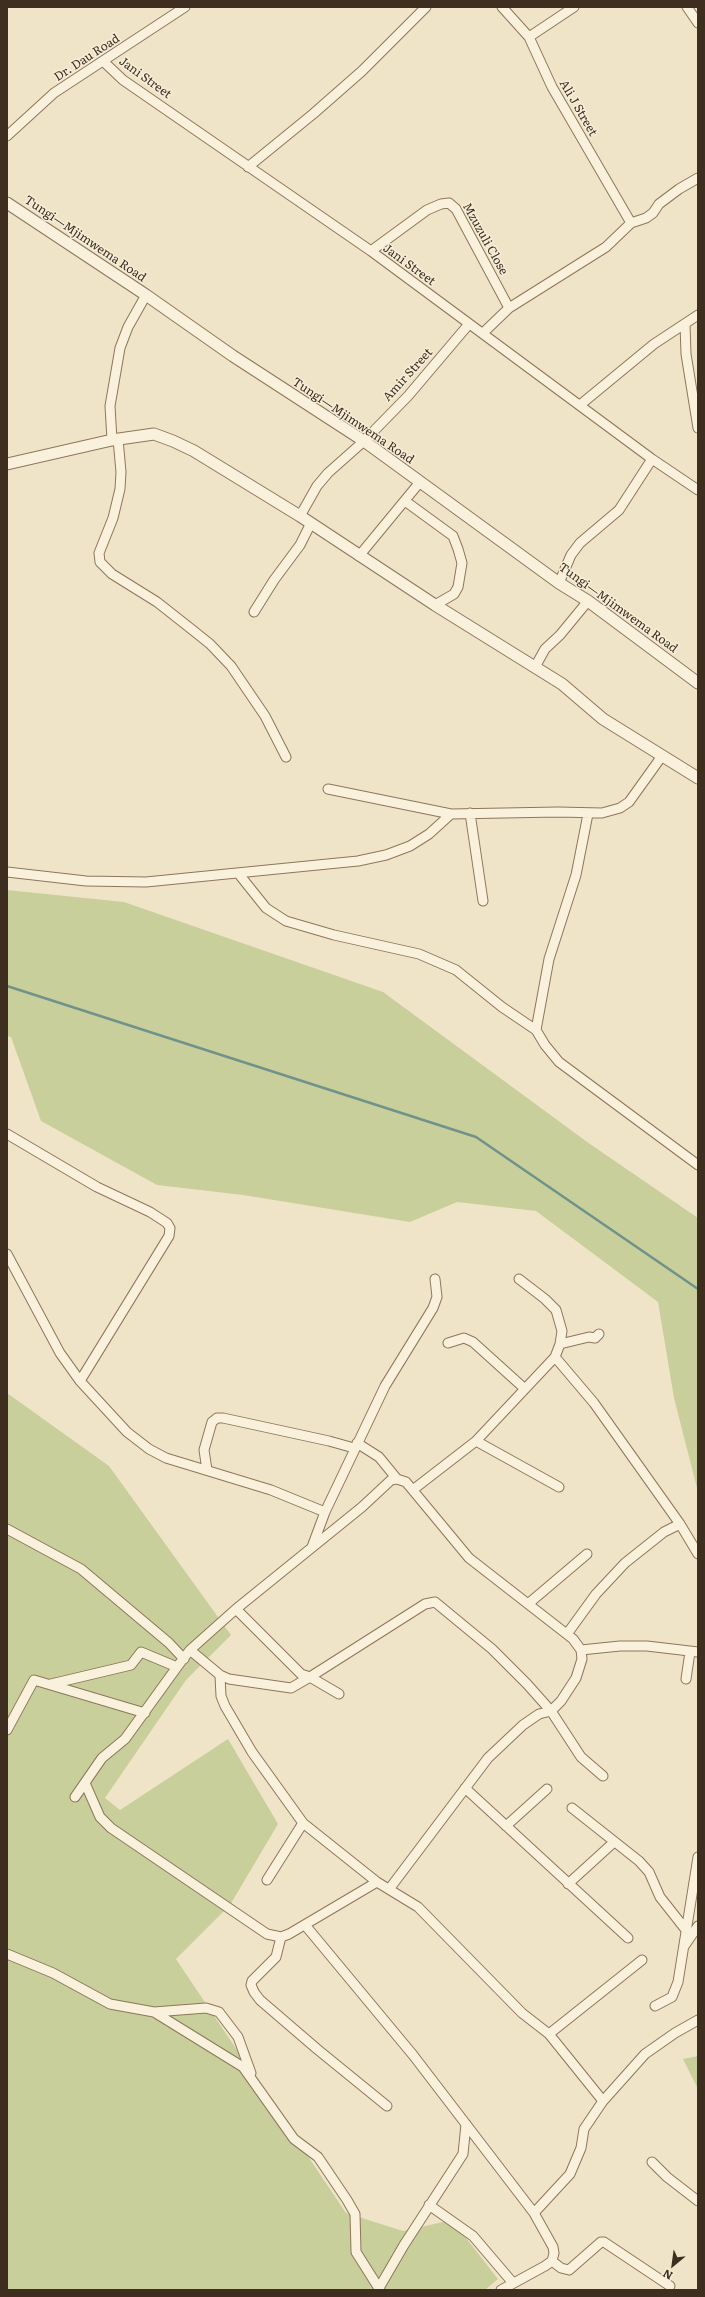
<!DOCTYPE html>
<html>
<head>
<meta charset="utf-8">
<style>
	body { margin:0 }
	#map { position:relative; width:705px; height:2297px; overflow:hidden; background:#f0e4c8; font-family:Literata,serif }
	canvas { display:block }
	.frame { position:absolute; inset:0; border:8px solid #3d2e20; pointer-events:none }
	.north { position:absolute; left:653px; top:2245px; width:40px; height:40px; -webkit-text-stroke:3px #f7eed8; paint-order:stroke; rotate:209deg; font-size:11px; font-weight:700; line-height:16px; text-align:center; color:#3d2e20 }
	.north::after { content:''; display:block; margin:auto; width:14px; height:18px; background:#3d2e20; clip-path:polygon(50% 0,100% 100%,50% 72%,0 100%) }
</style>
</head>
<body>
<div id="map">
<canvas width="705" height="2297"></canvas>
<div class="frame"></div>
<div class="north">N</div>
</div>
<script>
const c = document.querySelector('canvas').getContext('2d');
c.lineJoin = 'round';
function fill(path, color) {
  c.fillStyle = color;
  c.fill(path, 'evenodd');
}
function poly(rows) {
  const path = new Path2D();
  for (const r of rows) {
    path.moveTo(r[0], r[1]);
    for (let i = 2; i < r.length; i += 2) path.lineTo(r[i], r[i + 1]);
  }
  return path;
}
function stroke(path, color, width, dash) {
  c.strokeStyle = color;
  c.lineWidth = width;
  c.lineCap = dash ? 'butt' : 'round';
  c.setLineDash(dash || []);
  c.stroke(path);
}
function write(font, color, halo, rows, align = 'center') {
  c.font = font + ' Literata,serif';
  c.lineWidth = 3;
  c.setLineDash([]);
  c.textBaseline = 'middle';
  c.strokeStyle = halo;
  c.fillStyle = color;
  for (const [text, x, y, turn = 0] of rows) {
    c.save();
    c.translate(x, y);
    c.rotate((+turn || 0) * Math.PI / 180);
    c.textAlign = isNaN(turn) ? turn : align;
    if (halo) c.strokeText(text, 0, 0);
    c.fillText(text, 0, 0);
    c.restore();
  }
}
fill(poly([
	[7,890,124,902,383,992,590,1144,698,1218,698,1492,674,1398,658,1302,536,1211,457,1202,410,1222,243,1195,157,1185,41,1121,11,1037,7,1036],
	[7,1393,109,1466,231,1635,186,1680,105,1798,120,1810,228,1739,278,1824,230,1905,176,1959,346,2213,403,2231,452,2220,498,2279,485,2290,7,2290],
	[698,2056,698,2089,683,2059]
]), '#c9cf9b');
stroke(poly([
	[7,986,476,1137,698,1289]
]), '#6f938a', 2.5);
const minor = poly([
	[502,7,529,37,552,87,631,223],
	[687,7,698,23],
	[529,37,574,7],
	[104,62,123,80,371,251,652,459,698,490],
	[7,136,54,93,185,7],
	[248,167,313,114,362,71,426,7],
	[371,251,427,210,441,204,449,203,456,209,509,308],
	[685,324,686,354,698,428],
	[483,333,509,308,606,247,631,223,646,218,653,213,659,204,679,189,698,178],
	[580,405,654,344,698,315],
	[118,439,121,472,120,489,113,518,99,553,100,562,112,574,157,602,190,628,210,644,231,666,265,716,286,757],
	[112,440,110,406,120,348,128,327,146,295],
	[405,501,453,536,458,549,462,563,458,587,454,594,435,605],
	[300,516,317,486,328,473,364,441,408,396,469,324],
	[359,556,420,482],
	[559,583,571,555,580,543,619,510,652,459],
	[254,612,274,580,300,545,311,523],
	[535,667,545,649,560,635,588,601],
	[328,789,451,814,558,812,602,813,620,808,629,802,662,756],
	[470,813,483,901],
	[7,872,86,881,146,882,358,861,386,855,410,846,429,834,451,814],
	[238,873,266,908,286,921,334,935,419,954,456,970,502,1007,536,1030,545,1045,559,1062,698,1165],
	[536,1030,549,959,576,875,588,814],
	[7,1134,97,1187,150,1212,167,1223,170,1228,169,1236,80,1381],
	[7,1254,60,1353,80,1381,127,1432,149,1449,166,1458,271,1490,325,1512,312,1547],
	[448,1343,464,1338,473,1342,525,1389],
	[560,1344,589,1337,595,1338,599,1334],
	[555,1357,594,1403,680,1524,698,1554],
	[476,1441,555,1357,560,1344,562,1331,556,1310,545,1299,519,1279],
	[357,1443,379,1457,397,1479],
	[207,1470,204,1450,212,1422,217,1418,223,1418,329,1441,354,1448],
	[414,1489,476,1441,559,1487],
	[325,1512,385,1386,433,1308,437,1297,435,1279],
	[7,1529,81,1569,169,1643,184,1659],
	[528,1604,587,1554],
	[236,1609,301,1674,310,1677,425,1604,435,1602,492,1649,527,1684,551,1711,581,1757,603,1776],
	[567,1634,596,1594,625,1563,664,1532,680,1524],
	[190,1650,220,1675,229,1679,291,1688,310,1677,339,1694],
	[581,1650,620,1646,647,1646,698,1652],
	[220,1676,221,1696,225,1706,252,1752,303,1823,377,1882,418,1907,522,2013,549,2034,603,2101],
	[686,1679,690,1652],
	[51,1684,131,1665,141,1652,177,1667,190,1650,236,1609,362,1507,391,1480,397,1479,406,1482,469,1558,573,1639,581,1650,582,1659,576,1678,561,1701,551,1711,539,1714,523,1725,488,1758,390,1888],
	[7,1730,34,1680,145,1713],
	[85,1783,100,1817,111,1828,267,1934,281,1937,289,1934,377,1882],
	[465,1788,628,1938],
	[75,1797,102,1758,125,1739,177,1667],
	[572,1808,639,1861,649,1872,660,1897,686,1930],
	[506,1826,547,1789],
	[267,1880,303,1823],
	[568,1884,613,1843],
	[305,1925,413,2055,534,2213,553,2247,554,2253,552,2261,545,2266,501,2290],
	[281,1937,276,1957,252,1981,251,1985,254,1992,260,2000,317,2049,387,2106],
	[685,1945,698,1926],
	[7,1954,53,1973,110,2004,154,2012,243,2067,294,2139,318,2157,347,2200,355,2214,356,2252,380,2290],
	[655,2006,672,1997,678,1982,698,1857],
	[154,2012,206,2008,219,2012,238,2037,251,2073],
	[549,2034,642,1960],
	[652,2162,667,2177,698,2201],
	[429,2205,473,2236,513,2283],
	[534,2213,570,2174,581,2148,584,2129,603,2101,645,2054,675,2033,698,2020],
	[552,2261,561,2268,569,2270,601,2242,604,2242,670,2286],
	[379,2288,404,2245,463,2154,466,2124]
]);
const tertiary = poly([
	[7,203,146,295,233,356,364,441,559,583,588,601,698,683],
	[7,464,112,440,154,434,173,441,194,451,300,516,435,605,562,684,603,719,698,778]
]);
stroke(minor, '#8d765c', 11);
stroke(tertiary, '#8d765c', 13);
stroke(minor, '#faf1dc', 9);
stroke(tertiary, '#faf1dc', 11);
write('12px', '#3d2e20', '#f7eed8', [
	["Dr. Dau Road",87,58,-33],
	["Jani Street",145,78,36],
	["Ali J Street",578,108,60],
	["Tungi—Mjimwema Road",85,239,34],
	["Mzuzuli Close",485,239,61],
	["Jani Street",409,265,36],
	["Amir Street",408,375,-48],
	["Tungi—Mjimwema Road",353,421,34],
	["Tungi—Mjimwema Road",618,608,36]
]);
</script>
</body>
</html>
